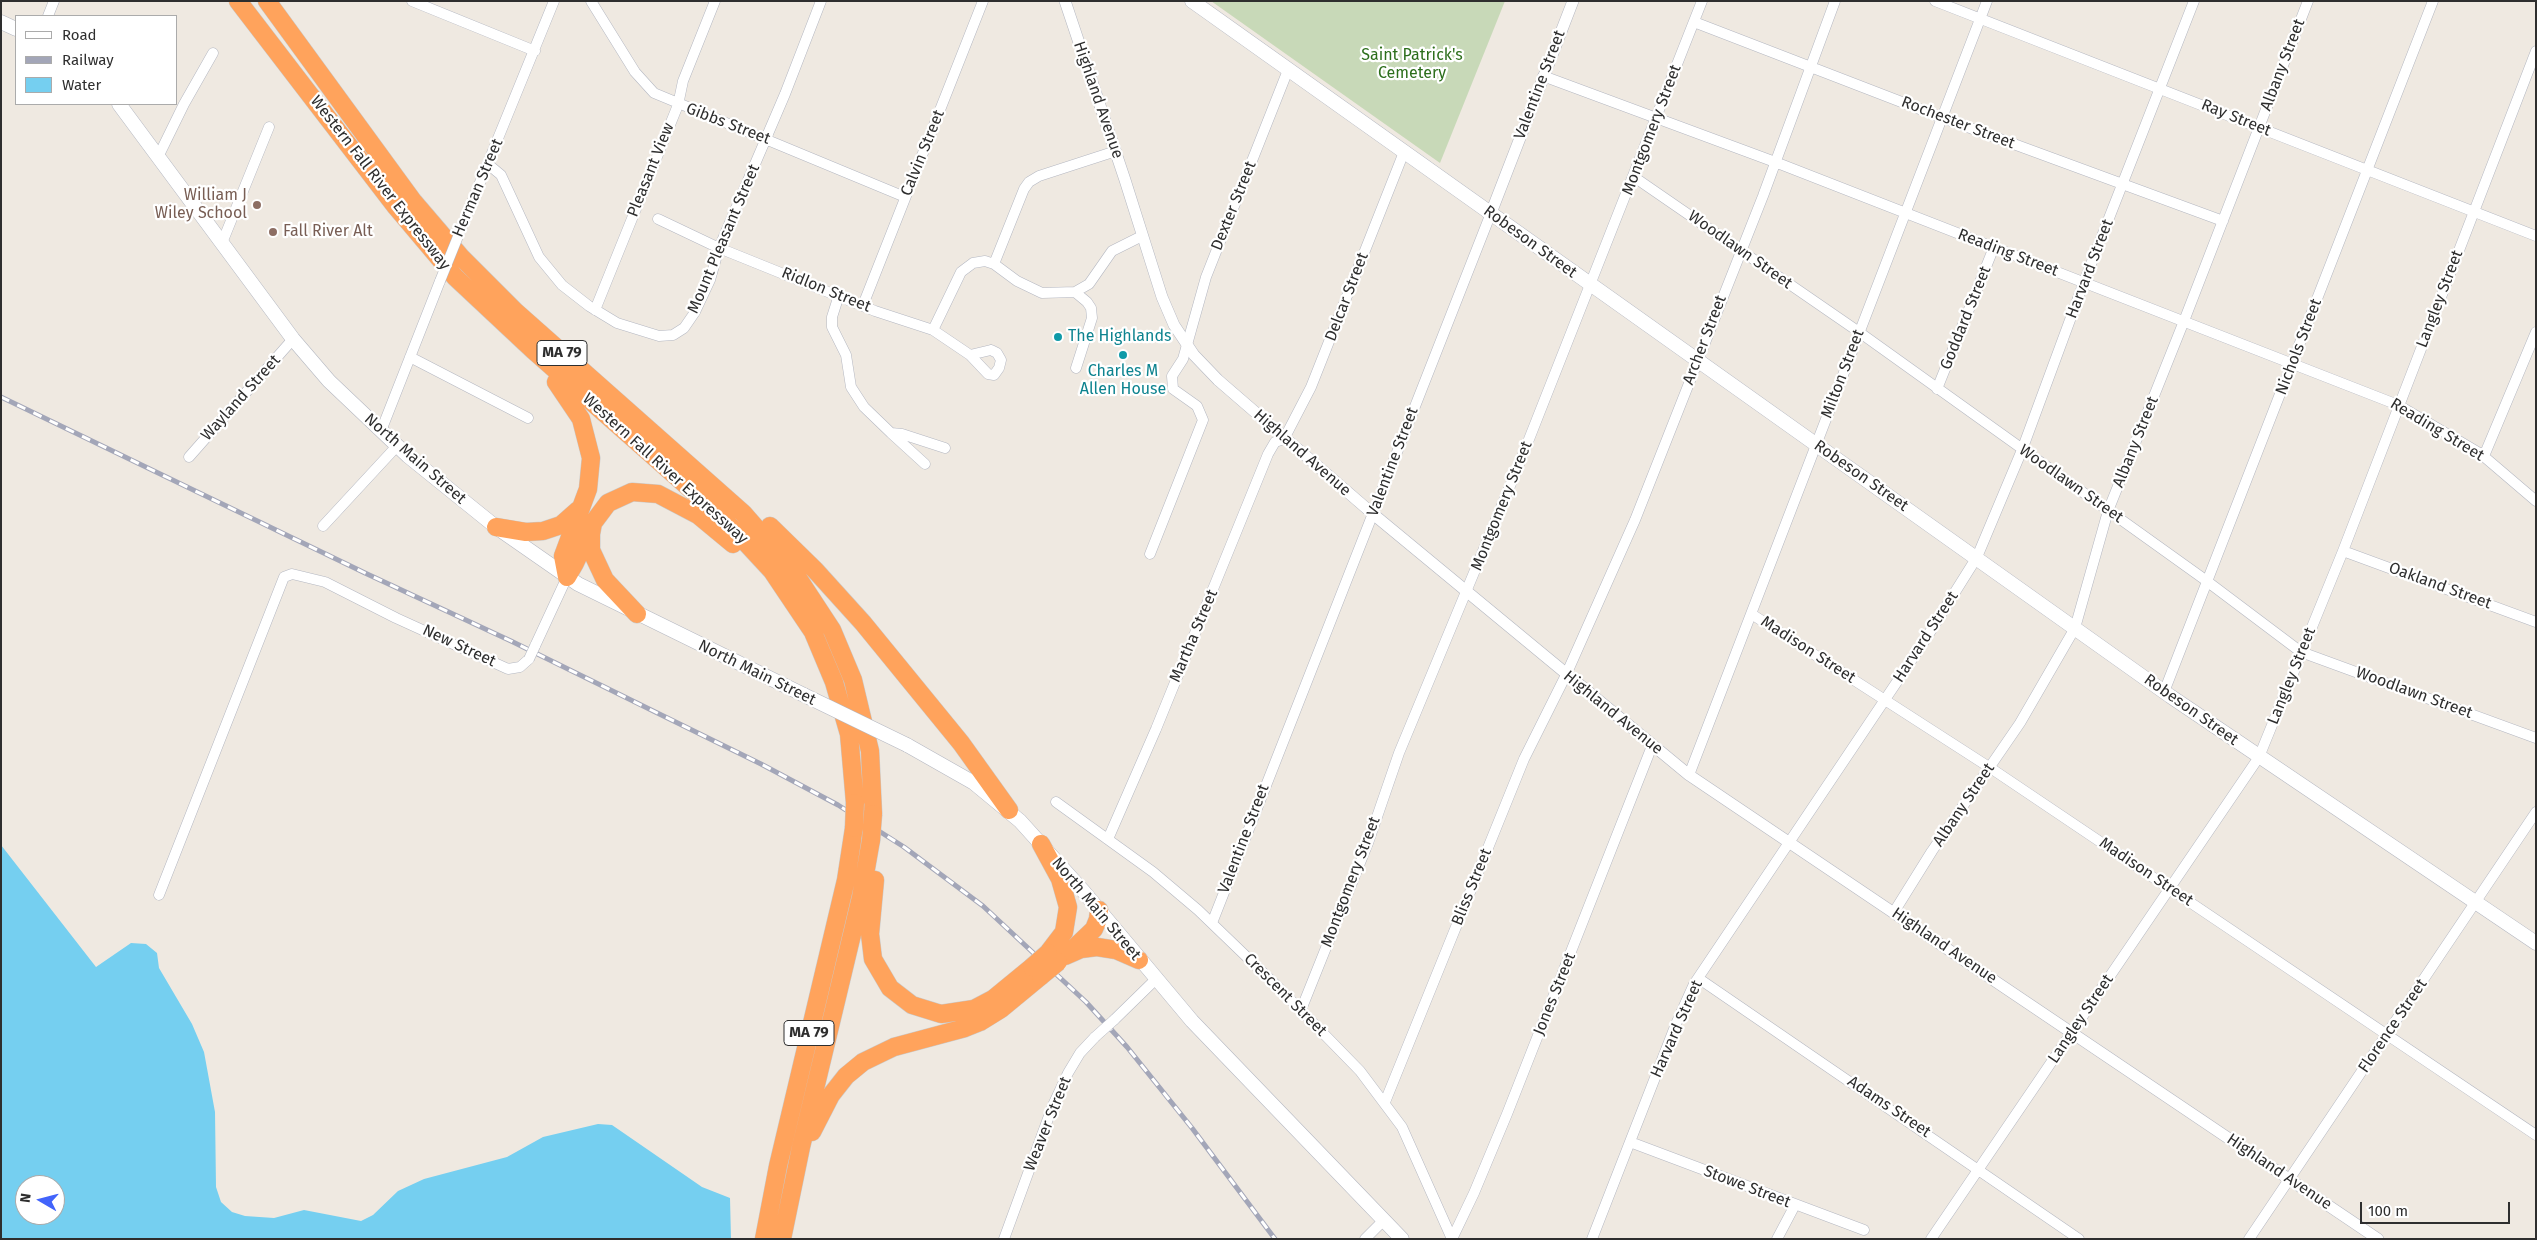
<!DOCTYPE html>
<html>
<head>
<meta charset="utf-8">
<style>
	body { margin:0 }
	#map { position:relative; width:2537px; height:1240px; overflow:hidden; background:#efe9e1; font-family:"Fira Sans",sans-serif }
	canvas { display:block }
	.frame { position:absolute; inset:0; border:2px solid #2e2e2e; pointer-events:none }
	.legend { position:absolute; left:15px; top:15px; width:162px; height:90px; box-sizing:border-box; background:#fff; border:1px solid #ababab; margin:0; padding:6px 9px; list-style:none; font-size:15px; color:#2e2e2e }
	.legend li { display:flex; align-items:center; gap:10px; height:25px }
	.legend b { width:25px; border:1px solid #ababab }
	.north { position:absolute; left:15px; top:1175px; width:50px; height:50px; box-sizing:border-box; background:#fff; border:1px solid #ababab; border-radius:50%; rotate:278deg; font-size:14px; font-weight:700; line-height:20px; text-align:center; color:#2e2e2e }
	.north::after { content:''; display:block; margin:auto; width:18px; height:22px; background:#4264fb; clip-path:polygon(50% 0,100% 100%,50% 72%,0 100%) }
	.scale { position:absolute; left:2360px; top:1202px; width:150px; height:22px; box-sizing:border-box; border:2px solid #2e2e2e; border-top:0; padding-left:6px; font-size:15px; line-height:18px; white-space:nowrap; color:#2e2e2e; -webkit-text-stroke:4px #fff; paint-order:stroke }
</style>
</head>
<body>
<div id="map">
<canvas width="2537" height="1240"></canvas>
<div class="frame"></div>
<ul class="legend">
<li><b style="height:6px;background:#fff"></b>Road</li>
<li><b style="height:6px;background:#a3a6b8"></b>Railway</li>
<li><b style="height:14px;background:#75cff0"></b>Water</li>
</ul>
<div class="north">N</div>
<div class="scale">100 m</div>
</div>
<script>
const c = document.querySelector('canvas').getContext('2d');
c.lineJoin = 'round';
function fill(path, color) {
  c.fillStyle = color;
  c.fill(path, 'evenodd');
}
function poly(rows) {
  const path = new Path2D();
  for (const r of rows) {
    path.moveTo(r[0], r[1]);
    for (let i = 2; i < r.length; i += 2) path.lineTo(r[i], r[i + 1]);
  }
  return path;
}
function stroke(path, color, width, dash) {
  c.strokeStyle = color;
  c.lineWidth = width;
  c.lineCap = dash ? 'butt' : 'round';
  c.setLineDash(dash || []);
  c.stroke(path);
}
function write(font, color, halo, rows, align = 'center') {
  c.font = font + ' "Fira Sans",sans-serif';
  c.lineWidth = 4.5;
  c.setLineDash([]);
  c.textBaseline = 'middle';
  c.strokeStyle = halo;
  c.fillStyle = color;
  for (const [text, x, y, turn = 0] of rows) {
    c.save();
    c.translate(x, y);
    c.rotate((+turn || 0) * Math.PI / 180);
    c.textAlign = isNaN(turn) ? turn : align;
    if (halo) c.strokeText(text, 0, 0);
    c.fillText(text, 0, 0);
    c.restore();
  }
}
fill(poly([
	[1211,1,1505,1,1440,163]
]), '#c8d9b8');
fill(poly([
	[1,845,96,967,131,943,146,944,157,953,159,968,192,1024,204,1052,215,1112,216,1187,221,1202,232,1212,245,1216,274,1218,304,1210,361,1221,373,1215,398,1191,424,1179,507,1157,543,1137,598,1124,612,1125,702,1187,730,1198,731,1239,1,1239],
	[25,1185,55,1185,55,1215,25,1215]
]), '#75cff0');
const minor = poly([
	[412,1,535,51],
	[591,1,635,72,654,93,905,197],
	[1935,1,2536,236],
	[48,16,54,1],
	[1694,22,1943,118,2223,221],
	[1543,76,1775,162,2398,405,2481,454,2536,501],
	[159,155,184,104,213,53],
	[489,165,501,175,539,257,562,285,589,306,617,323,659,336,673,335,684,328,695,312,710,280,719,248,785,94,821,1],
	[1634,177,1859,332,2204,579,2301,652,2536,738],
	[658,219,719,248,875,311,933,330,970,355],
	[459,234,554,1],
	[222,243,269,127],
	[994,264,1017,281,1042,293,1075,292,1089,284,1112,251,1142,236],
	[1075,292,1087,302,1091,308,1092,318,1076,368],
	[839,295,832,317,832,327,846,355,851,387,864,407,891,433,902,434,945,448],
	[863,305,983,1],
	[595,310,678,105,683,81,715,1],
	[933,330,961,272,973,263,985,261,994,264,1024,189,1029,182,1039,176,1116,151],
	[991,350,997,353,1001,360,999,368,994,375,988,374,970,355,991,350],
	[410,357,528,418],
	[1937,389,1994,247],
	[381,431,440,281],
	[891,433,925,464],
	[2484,456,2536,332],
	[189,457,293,339],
	[323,526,397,446],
	[2343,551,2536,622],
	[1150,554,1203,420,1197,406,1173,389,1172,376,1183,359,1206,277,1288,70],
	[1753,615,1992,769,2536,1135],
	[535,646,567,577],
	[2164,692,2433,1],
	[1689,775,1987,1],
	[1056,802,1153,872,1198,910,1279,988,1360,1071,1402,1127,1452,1239],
	[1108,839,1156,729,1268,454,1275,442,1284,439,1311,387,1404,152],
	[159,895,284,577,292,574,325,582,396,618,508,669,520,667,529,659],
	[1894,912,1932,851,2020,723,2075,628,2108,511,2184,321,2308,1],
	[1212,923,1491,213],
	[1698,978,2079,1239],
	[1301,1010,1368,843,1399,753,1522,457,1702,1],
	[1114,1020,1155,980],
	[1385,1102,1524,759,1566,675,1635,520,1763,196,1835,1],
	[1630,1142,1864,1230],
	[1004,1239,1053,1105,1068,1073,1080,1053,1095,1037],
	[1365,1239,1384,1220],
	[1452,1239,1474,1193,1507,1114,1652,746],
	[1592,1239,1676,1024,1694,984,1925,640,1977,557,2022,450,2084,282,2194,1],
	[1777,1239,1795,1205],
	[1931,1239,2259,757,2343,551,2536,51],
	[2249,1239,2536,812]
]);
const tertiary = poly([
	[1065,1,1125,180,1162,297,1174,325,1194,355,1218,380,1373,514,1689,775,2378,1239],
	[1491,213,1573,1]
]);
const secondary = poly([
	[1192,1,2170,696,2536,943],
	[1,22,16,29],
	[119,104,293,339,329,381,408,456,496,527,578,584,804,695],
	[907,745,974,783,1020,821,1084,892,1192,1021,1402,1239]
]);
const motorway = poly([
	[238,1,396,207,455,277,534,351,721,516,772,571,813,632,834,682,849,734,855,803],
	[267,1,413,201,461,257,515,311,743,513,792,569,832,630,853,680,870,751,873,814],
	[556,382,581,419,591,458,588,489,563,556,567,577],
	[770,526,815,570,863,623,961,743,1009,810],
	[496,527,526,532,543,531,561,525,578,510],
	[567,577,575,563,589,533],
	[637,614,605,580,591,550,591,534,593,523,608,503,632,492,658,494,698,515,733,544],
	[1041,844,1060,879,1068,907,1064,932,1048,953],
	[875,880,870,934,873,959,890,988,912,1005,941,1014,974,1009,993,999,1032,967],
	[1072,950,1094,929,1098,919,1099,910],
	[1065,956,1081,949,1097,947,1116,950,1139,960],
	[812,1132,831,1095,846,1076,863,1062,894,1047,965,1028,980,1022,1001,1009,1041,976],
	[764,1239,778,1166,846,880,854,828],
	[782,1239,801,1147,861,897,871,840]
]);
stroke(minor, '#b4b7c1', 11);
stroke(tertiary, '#b4b7c1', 12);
stroke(secondary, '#b4b7c1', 15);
stroke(motorway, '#c9c9c9', 19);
stroke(minor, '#fff', 10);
stroke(tertiary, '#fff', 11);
stroke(secondary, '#fff', 14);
stroke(motorway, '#ffa35c', 18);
const rail = poly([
	[1,397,365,573,511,641,761,764,838,805,904,847,983,906,1086,1002,1127,1047,1192,1128,1275,1239]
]);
stroke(rail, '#a3a6b8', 5);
stroke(rail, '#fff', 3, [9]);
const minorBridge = poly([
	[440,281,459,234],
	[529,659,535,646],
	[1095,1037,1114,1020]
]);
const secondaryBridge = poly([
	[804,695,907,745]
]);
const motorwayBridge = poly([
	[854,828,855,803],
	[871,840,873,814],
	[1032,967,1048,953],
	[1041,976,1058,962]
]);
stroke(minorBridge, '#b4b7c1', 11, []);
stroke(secondaryBridge, '#b4b7c1', 15, []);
stroke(motorwayBridge, '#c9c9c9', 19, []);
stroke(minorBridge, '#fff', 10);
stroke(secondaryBridge, '#fff', 14);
stroke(motorwayBridge, '#ffa35c', 18);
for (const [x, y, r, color] of [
	[257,205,5,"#8d6e63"],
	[273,232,5,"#8d6e63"],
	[1058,337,5,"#0f9aa8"],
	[1123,355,5,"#0f9aa8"]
]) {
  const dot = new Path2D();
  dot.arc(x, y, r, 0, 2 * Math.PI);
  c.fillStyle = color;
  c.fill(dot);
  stroke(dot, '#fff', 2);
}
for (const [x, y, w] of [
	[562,353,50],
	[809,1033,50]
]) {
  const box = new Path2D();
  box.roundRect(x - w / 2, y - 12.5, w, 25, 4);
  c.fillStyle = '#fff';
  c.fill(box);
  stroke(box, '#2e2e2e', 1);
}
write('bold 15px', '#2e2e2e', null, [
	["MA 79",562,353],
	["MA 79",809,1033]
]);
write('16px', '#2c6e1b', '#fff', [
	["Saint Patrick's",1412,56],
	["Cemetery",1412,74]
]);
write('16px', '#2e2e2e', '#fff', [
	["Albany Street",2283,65,-69],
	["Valentine Street",1540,85,-69],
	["Highland Avenue",1098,100,71],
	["Ray Street",2236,118,22],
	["Rochester Street",1958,123,21],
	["Gibbs Street",728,124,21],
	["Montgomery Street",1652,130,-69],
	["Calvin Street",923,153,-68],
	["Pleasant View",651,170,-68],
	["Western Fall River Expressway",380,183,52],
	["Herman Street",478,188,-67],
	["Dexter Street",1234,206,-68],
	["Mount Pleasant Street",724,239,-67],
	["Robeson Street",1530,242,36],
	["Woodlawn Street",1740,250,35],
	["Reading Street",2008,253,21],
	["Harvard Street",2090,269,-69],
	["Ridlon Street",826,290,22],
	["Delcar Street",1347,297,-69],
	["Langley Street",2440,299,-69],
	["Goddard Street",1966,318,-68],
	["Archer Street",1705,340,-69],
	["Nichols Street",2299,347,-69],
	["Milton Street",1843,374,-69],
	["Wayland Street",241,398,-48],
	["Reading Street",2437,430,31],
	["Albany Street",2136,442,-68],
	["Highland Avenue",1302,453,41],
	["North Main Street",415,459,41],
	["Valentine Street",1393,462,-69],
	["Western Fall River Expressway",665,469,42],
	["Robeson Street",1861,476,35],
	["Woodlawn Street",2071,484,35],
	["Montgomery Street",1502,506,-68],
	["Oakland Street",2440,586,20],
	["Martha Street",1194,636,-67],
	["Harvard Street",1926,637,-57],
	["New Street",459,646,25],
	["Madison Street",1808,650,33],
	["North Main Street",757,673,26],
	["Langley Street",2292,676,-68],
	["Woodlawn Street",2414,693,20],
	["Robeson Street",2191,710,35],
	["Highland Avenue",1613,713,39],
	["Albany Street",1964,805,-56],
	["Valentine Street",1244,839,-69],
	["Madison Street",2146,872,34],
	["Montgomery Street",1351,882,-69],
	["Bliss Street",1472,887,-68],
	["North Main Street",1096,909,50],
	["Highland Avenue",1944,946,34],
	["Jones Street",1555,994,-68],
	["Crescent Street",1285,995,45],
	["Langley Street",2081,1019,-56],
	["Florence Street",2393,1026,-56],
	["Harvard Street",1677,1029,-66],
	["Adams Street",1889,1107,34],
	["Weaver Street",1048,1124,-68],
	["Highland Avenue",2279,1172,34],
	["Stowe Street",1747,1187,21]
]);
write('16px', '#785e54', '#fff', [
	["William J",247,196],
	["Wiley School",247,214],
	["Fall River Alt",283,232,"left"]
], 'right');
write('16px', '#0d838f', '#fff', [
	["The Highlands",1068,337],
	["Charles M",1123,372,"center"],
	["Allen House",1123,390,"center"]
], 'left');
</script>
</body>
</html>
